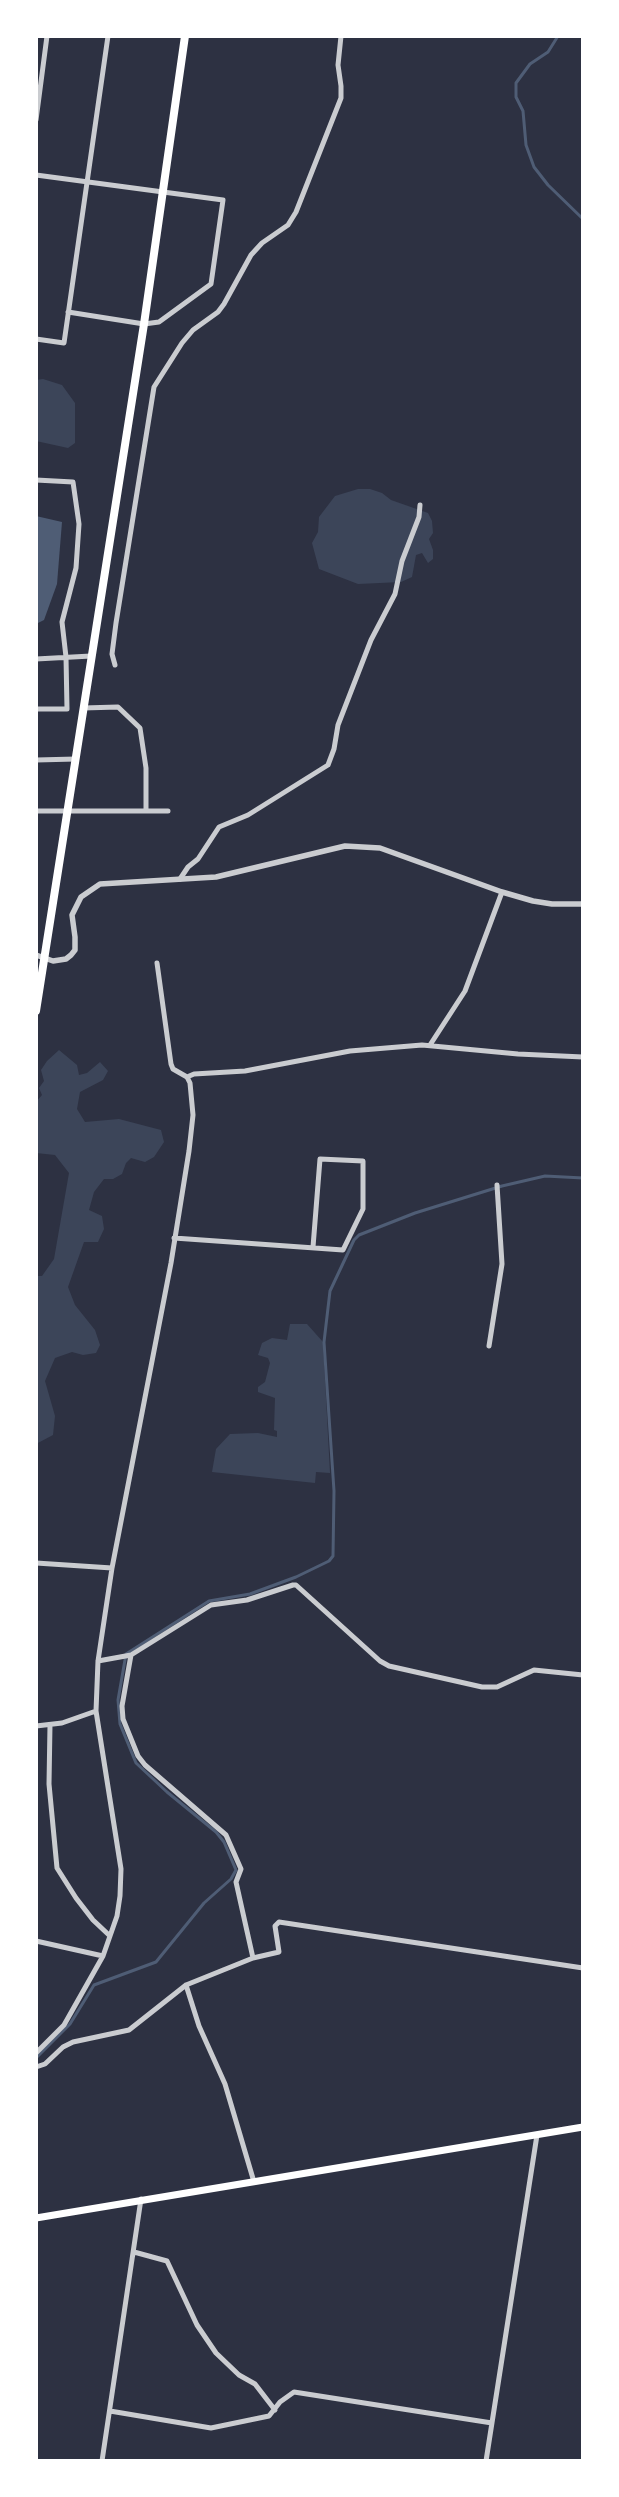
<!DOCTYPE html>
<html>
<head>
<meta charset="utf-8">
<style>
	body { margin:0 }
	#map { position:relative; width:619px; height:2497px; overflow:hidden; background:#2d3142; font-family:"Crimson Pro",serif }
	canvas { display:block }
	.frame { position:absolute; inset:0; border:38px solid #fff; pointer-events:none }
</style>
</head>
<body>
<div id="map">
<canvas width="619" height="2497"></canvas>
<div class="frame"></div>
</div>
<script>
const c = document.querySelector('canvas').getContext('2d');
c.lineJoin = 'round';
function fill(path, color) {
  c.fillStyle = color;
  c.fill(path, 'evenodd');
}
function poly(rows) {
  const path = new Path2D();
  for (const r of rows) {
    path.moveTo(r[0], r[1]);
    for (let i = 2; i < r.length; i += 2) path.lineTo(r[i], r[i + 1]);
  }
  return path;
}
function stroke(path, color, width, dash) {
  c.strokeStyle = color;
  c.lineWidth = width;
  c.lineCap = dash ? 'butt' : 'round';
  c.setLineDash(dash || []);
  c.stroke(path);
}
fill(poly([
	[43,379,62,385,75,403,75,443,68,448,36,441,36,380],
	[358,489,370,489,382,493,391,500,428,513,432,521,433,533,429,539,433,550,433,559,428,563,422,553,416,555,412,577,401,582,358,584,319,569,312,543,318,532,319,517,335,496],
	[59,1050,77,1065,79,1075,87,1073,100,1062,108,1071,103,1080,80,1092,77,1109,85,1122,119,1119,161,1130,164,1142,154,1157,145,1162,131,1158,126,1163,122,1174,113,1179,104,1179,94,1192,89,1210,102,1216,104,1229,98,1242,84,1242,68,1287,75,1305,95,1330,100,1345,96,1353,83,1355,72,1352,55,1358,45,1381,55,1416,53,1435,36,1444,36,1276,42,1276,54,1259,69,1173,55,1155,36,1153,36,1102,42,1095,39,1088,44,1081,41,1070,47,1061],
	[290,1324,307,1324,323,1342,330,1473,316,1472,315,1483,212,1472,216,1449,230,1434,258,1433,277,1437,277,1431,274,1430,275,1398,258,1392,258,1387,265,1382,270,1363,268,1358,258,1355,262,1343,272,1338,287,1340]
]), '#3c4559');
fill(poly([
	[36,516,62,522,57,584,44,620,36,624]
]), '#4f5d75');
stroke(poly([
	[558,36,548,52,530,64,516,83,516,97,523,111,526,145,534,167,548,185,583,219],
	[36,2058,70,2024,94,1985,156,1962,204,1903,231,1879,236,1870,224,1842,216,1832,167,1792,136,1763,120,1724,118,1700,126,1654,209,1601,250,1594,296,1577,329,1561,333,1556,334,1491,324,1342,330,1291,354,1240,359,1235,415,1213,502,1186,545,1176,583,1178]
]), '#4f5d75', 3);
stroke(poly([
	[36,120,47,36],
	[36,175,223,200,211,284,159,322,144,324,68,312],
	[36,339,64,343,108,36],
	[36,480,73,482,79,524,76,568,62,622,66,657,67,709,36,709],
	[36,659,91,656],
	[115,665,112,654,116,623,154,387,182,343,193,330,218,312,224,304,251,255,262,243,288,225,296,212,341,98,341,86,338,65,341,36],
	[83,708,118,707,140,728,146,768,146,811],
	[36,760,76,759],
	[36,811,168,811],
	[180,879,188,867,198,859,219,827,248,815,328,765,334,749,338,725,371,640,395,594,402,561,419,517,420,505],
	[430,1045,465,991,502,892],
	[187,1077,194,1074,245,1071,350,1051,422,1045,518,1054,583,1057],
	[174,1238,343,1250,363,1209,363,1161,320,1159,313,1247],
	[489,1346,502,1264,497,1185],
	[36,1563,112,1568],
	[131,1655,122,1706,123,1719,138,1756,145,1765,226,1835,241,1869,236,1882,253,1958],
	[98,1661,131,1655,211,1605,247,1600,293,1585,296,1585,380,1661,389,1666,482,1687,497,1687,534,1670,583,1675],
	[50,1725,49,1784,57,1868,76,1898,93,1920,110,1936],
	[36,1726,62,1723,96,1711],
	[36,1941,103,1956],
	[186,1985,199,2026,225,2084,254,2182],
	[36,2053,64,2025,103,1956,117,1916,120,1896,121,1869,96,1711,98,1661,112,1568,171,1263,189,1151,193,1115,190,1083,187,1077,173,1069,171,1064,157,963],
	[36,2067,45,2064,63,2047,73,2042,129,2030,186,1985,253,1958,279,1952,275,1926,279,1922,583,1968],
	[134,2252,167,2261,197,2325,216,2353,239,2375,255,2384,275,2410],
	[110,2411,211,2428,269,2416,280,2402,294,2392,492,2423],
	[102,2461,141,2199],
	[486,2461,537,2135]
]), '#caccd0', 5);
stroke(poly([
	[36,955,53,961,66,959,71,955,75,950,75,937,72,915,81,897,100,884,216,877,345,846,380,848,502,892,533,901,552,904,583,904]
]), '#caccd0', 5.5);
stroke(poly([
	[36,2218,583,2127]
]), '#fff', 7);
stroke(poly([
	[36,1011,144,324,185,36]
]), '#fff', 8);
</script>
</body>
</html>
